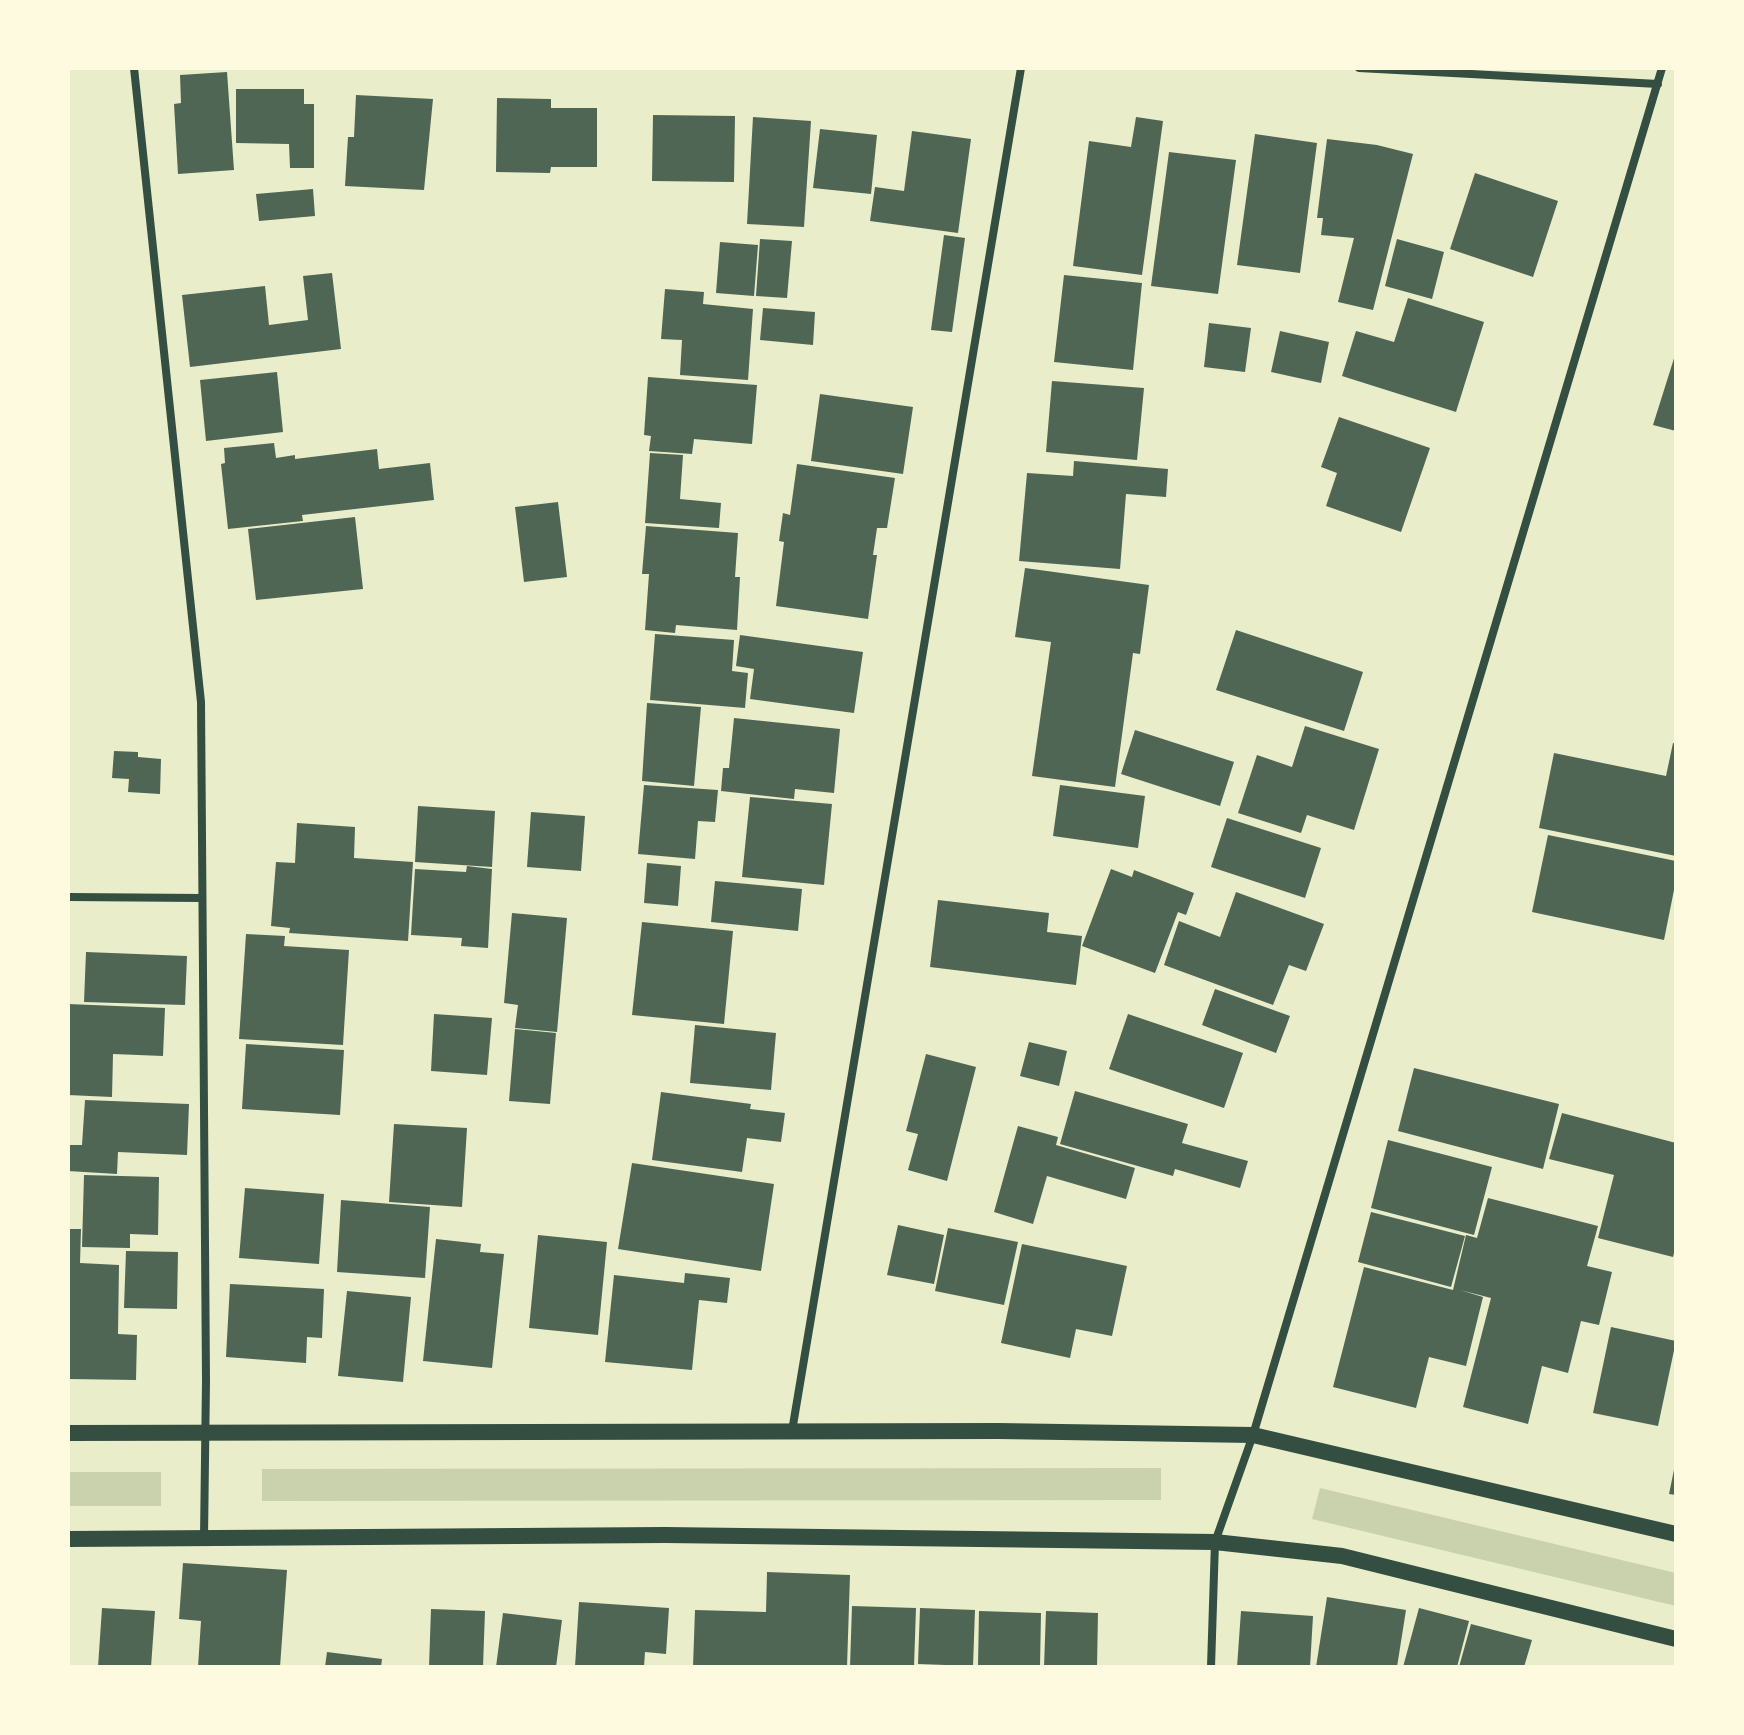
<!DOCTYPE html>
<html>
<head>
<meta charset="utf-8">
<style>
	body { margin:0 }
	#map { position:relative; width:1744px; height:1735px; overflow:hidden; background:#e9edc9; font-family:Rubik,sans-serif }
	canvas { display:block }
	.frame { position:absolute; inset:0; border:70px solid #fefae0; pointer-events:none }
</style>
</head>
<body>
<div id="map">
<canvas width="1744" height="1735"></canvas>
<div class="frame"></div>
</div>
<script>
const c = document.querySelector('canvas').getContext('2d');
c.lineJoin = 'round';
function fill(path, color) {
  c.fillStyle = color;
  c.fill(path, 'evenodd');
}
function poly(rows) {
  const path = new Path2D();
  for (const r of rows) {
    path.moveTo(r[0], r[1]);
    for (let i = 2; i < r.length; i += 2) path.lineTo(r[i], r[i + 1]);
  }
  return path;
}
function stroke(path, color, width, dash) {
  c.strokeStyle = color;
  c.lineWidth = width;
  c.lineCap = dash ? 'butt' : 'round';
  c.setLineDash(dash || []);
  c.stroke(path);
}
fill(poly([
	[1161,1468,1161,1500,262,1501,262,1469],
	[68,1472,161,1472,161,1506,68,1506],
	[1320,1488,1676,1573,1676,1606,1312,1519]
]), '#cad2ad');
fill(poly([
	[227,72,234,170,178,174,174,104,181,103,180,75],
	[236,89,304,89,304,104,314,104,314,168,290,168,289,144,236,143],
	[356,95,433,99,424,190,345,186,348,137,354,137],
	[497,98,551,99,551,108,597,108,597,167,551,167,550,173,496,172],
	[653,115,735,116,734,182,652,181],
	[753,117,811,121,804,227,747,224],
	[1136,117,1163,121,1142,275,1073,266,1089,141,1131,147],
	[820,129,877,135,871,194,813,188],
	[912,131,971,139,958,233,870,221,875,187,904,191],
	[1255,134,1317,143,1300,273,1237,265],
	[1327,139,1377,145,1413,154,1373,310,1338,302,1354,238,1321,235,1323,218,1317,218],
	[1169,152,1236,160,1218,294,1151,286],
	[1475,173,1558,201,1533,277,1450,249],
	[313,189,315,216,259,221,256,194],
	[944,235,965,238,952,332,931,330],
	[760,239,792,241,787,298,756,296],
	[1397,239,1444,252,1432,299,1385,286],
	[720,242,758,245,754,296,716,293],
	[332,273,341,349,190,367,182,295,265,286,269,325,308,320,303,276],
	[1064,275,1142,283,1133,370,1054,362],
	[665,289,704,292,703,304,753,309,748,380,680,375,682,340,661,339],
	[1408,298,1484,322,1456,412,1342,376,1356,331,1394,342],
	[763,308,815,312,813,345,760,340],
	[1209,323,1251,328,1245,372,1204,367],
	[1280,331,1329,342,1321,383,1271,372],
	[1676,352,1676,431,1653,425],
	[277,372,283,432,206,441,200,380],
	[648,377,757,385,752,444,694,439,692,454,649,451,651,436,644,435],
	[1052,381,1144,388,1137,460,1046,452],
	[820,394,913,407,903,474,811,461],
	[1339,417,1430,448,1401,532,1326,506,1337,473,1321,467],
	[274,443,276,458,295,455,295,459,377,449,379,469,430,463,434,500,302,515,303,521,228,529,221,464,225,463,224,448],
	[650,453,683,455,680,499,721,503,719,528,645,523],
	[1074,461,1168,469,1166,497,1126,494,1120,569,1019,561,1027,473,1073,476],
	[797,464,895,478,887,528,877,528,873,555,877,555,868,619,776,606,784,542,779,541,783,513,790,515],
	[558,502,567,577,524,582,515,507],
	[355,517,363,589,256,600,248,529],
	[646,526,738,533,735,577,740,577,737,630,676,625,675,633,645,630,649,574,642,574],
	[1025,568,1149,585,1140,654,1133,653,1115,787,1032,776,1051,642,1015,637],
	[1236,630,1363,672,1344,731,1216,690],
	[655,634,734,640,732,671,748,673,745,708,650,700],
	[740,635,863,652,854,713,750,699,754,669,736,666],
	[647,703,701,707,694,786,642,781],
	[734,718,840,729,834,793,795,789,794,799,721,791,723,768,729,768],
	[1305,726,1379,749,1354,830,1307,815,1301,833,1238,813,1257,755,1292,767],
	[1135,730,1234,762,1220,806,1121,774],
	[1673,743,1676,744,1676,856,1539,828,1554,753,1666,776],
	[114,751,138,752,138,757,161,759,160,794,128,792,129,779,112,778],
	[644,785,718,790,715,822,698,821,695,859,638,854],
	[1060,785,1145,796,1138,848,1053,836],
	[750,797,832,804,824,885,742,877],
	[418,806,495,811,492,867,415,862],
	[531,812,585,816,581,871,527,867],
	[1227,818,1321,848,1305,898,1211,867],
	[297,823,355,827,354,858,413,862,408,941,289,933,290,928,271,926,276,862,295,863],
	[1548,835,1676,861,1676,880,1664,940,1532,912],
	[647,863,681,866,678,906,644,903],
	[467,866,492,869,488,948,461,946,462,938,411,935,415,869,466,872],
	[1111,869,1132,877,1134,870,1194,893,1186,915,1178,912,1155,973,1082,946],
	[715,881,802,889,798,931,711,922],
	[1236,892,1324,924,1306,971,1289,965,1273,1005,1164,965,1179,921,1220,937],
	[938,900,1049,913,1047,932,1082,936,1076,985,930,967],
	[512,913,567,918,557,1032,515,1028,518,1005,504,1003],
	[642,922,733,931,724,1024,632,1015],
	[246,934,285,936,284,946,349,950,343,1045,239,1039],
	[86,952,187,956,185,1005,84,1002],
	[1215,989,1290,1016,1276,1053,1202,1025],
	[68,1004,165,1008,163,1056,113,1054,112,1097,68,1095],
	[434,1014,492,1018,487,1075,431,1071],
	[1128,1014,1243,1053,1224,1108,1109,1069],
	[695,1025,776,1033,771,1090,690,1083],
	[515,1029,556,1033,550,1104,509,1101],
	[1029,1042,1067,1051,1059,1086,1020,1076],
	[246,1044,344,1050,340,1115,242,1109],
	[926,1054,976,1067,947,1181,908,1170,918,1134,906,1131],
	[1414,1068,1559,1104,1543,1169,1398,1131],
	[1075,1091,1188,1124,1182,1143,1248,1161,1240,1188,1175,1169,1173,1176,1060,1144],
	[661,1092,751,1104,750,1109,785,1113,781,1142,747,1138,742,1172,652,1160],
	[85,1100,189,1104,187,1155,118,1152,117,1174,68,1171,68,1145,82,1145],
	[1562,1113,1676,1143,1676,1246,1673,1257,1598,1238,1614,1175,1549,1159],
	[394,1124,467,1128,462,1207,389,1202],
	[1018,1126,1058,1137,1056,1145,1135,1168,1126,1199,1047,1176,1033,1224,994,1212],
	[1388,1140,1492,1167,1474,1235,1371,1208],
	[632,1163,774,1184,761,1271,618,1249],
	[84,1175,159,1177,158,1235,130,1234,130,1248,82,1247],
	[245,1188,324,1194,319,1264,239,1258],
	[1488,1198,1598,1226,1587,1266,1612,1272,1599,1325,1581,1321,1568,1373,1542,1366,1528,1424,1463,1407,1491,1298,1460,1290,1483,1297,1466,1366,1429,1357,1416,1408,1333,1387,1364,1267,1453,1290,1466,1235,1477,1238],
	[341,1200,430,1207,425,1278,337,1272],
	[1371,1212,1465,1236,1451,1287,1358,1262],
	[898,1225,944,1235,934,1284,887,1275],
	[948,1228,1018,1242,1004,1305,935,1291],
	[68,1229,81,1229,80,1263,119,1265,118,1334,137,1335,136,1380,68,1379],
	[538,1235,607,1242,598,1335,529,1328],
	[436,1239,481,1244,480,1252,504,1254,492,1368,423,1361],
	[1022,1244,1127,1266,1112,1336,1076,1329,1070,1358,1001,1343],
	[126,1251,178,1252,177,1309,124,1308],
	[685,1273,730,1278,727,1303,699,1300,692,1370,605,1362,614,1275,684,1283],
	[230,1284,324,1289,322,1338,307,1337,306,1363,226,1357],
	[347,1291,411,1297,403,1382,338,1376],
	[1611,1327,1676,1341,1658,1426,1593,1413],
	[1675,1465,1676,1465,1676,1495,1669,1494],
	[183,1563,287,1570,280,1667,198,1667,201,1621,179,1619],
	[767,1572,850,1575,847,1667,693,1667,695,1610,766,1612],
	[1327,1597,1406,1610,1397,1667,1316,1667],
	[579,1602,669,1608,666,1654,645,1652,644,1667,575,1667],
	[852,1606,916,1608,914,1667,850,1667],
	[102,1608,155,1611,151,1667,98,1667],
	[920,1608,975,1610,973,1666,918,1664],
	[1419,1608,1469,1621,1457,1667,1403,1667],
	[431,1609,485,1611,483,1667,429,1667],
	[979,1611,1041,1613,1040,1667,978,1665],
	[1046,1611,1098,1613,1097,1667,1044,1667],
	[1241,1611,1313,1616,1310,1667,1237,1667],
	[503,1613,562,1620,556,1667,496,1667],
	[1471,1624,1532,1640,1524,1667,1459,1667],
	[327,1652,382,1659,381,1667,325,1667]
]), '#4f6655');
stroke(poly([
	[134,68,201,702,206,1380,204,1538],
	[1359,68,1658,84],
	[68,897,202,898],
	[792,1431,1021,68],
	[1211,1667,1215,1542,1253,1435,1662,68]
]), '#344e41', 8);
stroke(poly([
	[68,1433,998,1431,1253,1435,1676,1534],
	[68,1539,665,1535,1215,1542,1342,1556,1676,1639]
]), '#344e41', 16);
</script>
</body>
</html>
